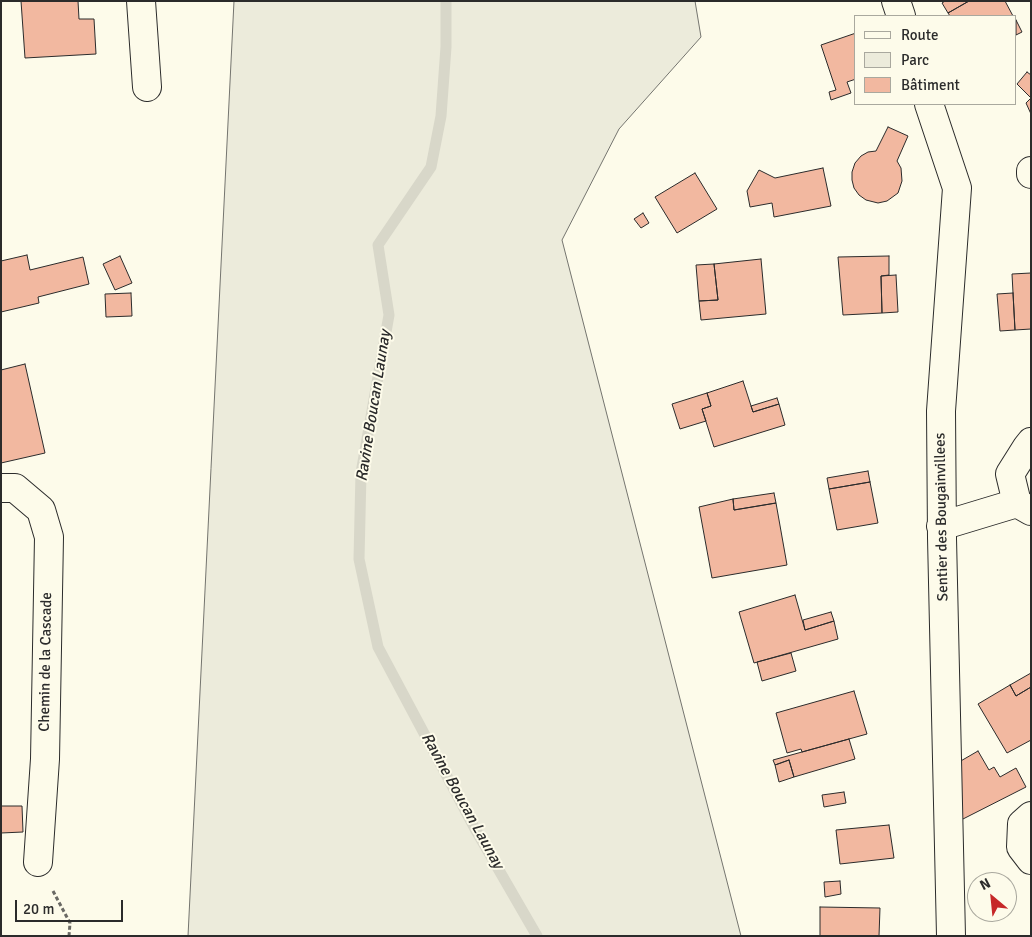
<!DOCTYPE html>
<html>
<head>
<meta charset="utf-8">
<style>
	body { margin:0 }
	#map { position:relative; width:1032px; height:937px; overflow:hidden; background:#fdfbea; font-family:Signika,sans-serif }
	canvas { display:block }
	.frame { position:absolute; inset:0; border:2px solid #2b2b2b; pointer-events:none }
	.legend { position:absolute; left:854px; top:15px; width:162px; height:90px; box-sizing:border-box; background:#fdfbea; border:1px solid #a9a89e; margin:0; padding:6px 9px; list-style:none; font-size:15px; color:#2b2b2b }
	.legend li { display:flex; align-items:center; gap:10px; height:25px }
	.legend b { width:25px; border:1px solid #a9a89e }
	.north { position:absolute; left:967px; top:872px; width:50px; height:50px; box-sizing:border-box; background:#fdfbea; border:1px solid #a9a89e; border-radius:50%; rotate:332deg; font-size:14px; font-weight:700; line-height:20px; text-align:center; color:#2b2b2b }
	.north::after { content:''; display:block; margin:auto; width:18px; height:22px; background:#c62828; clip-path:polygon(50% 0,100% 100%,50% 72%,0 100%) }
	.scale { position:absolute; left:15px; top:900px; width:108px; height:22px; box-sizing:border-box; border:2px solid #2b2b2b; border-top:0; padding-left:6px; font-size:15px; line-height:18px; white-space:nowrap; color:#2b2b2b; -webkit-text-stroke:4px #fdfbea; paint-order:stroke }
</style>
</head>
<body>
<div id="map">
<canvas width="1032" height="937"></canvas>
<div class="frame"></div>
<ul class="legend">
<li><b style="height:6px;background:#fdfbea"></b>Route</li>
<li><b style="height:14px;background:#ecebdb"></b>Parc</li>
<li><b style="height:14px;background:#f2b8a0"></b>Bâtiment</li>
</ul>
<div class="north">N</div>
<div class="scale">20 m</div>
</div>
<script>
const c = document.querySelector('canvas').getContext('2d');
c.lineJoin = 'round';
function fill(path, color) {
  c.fillStyle = color;
  c.fill(path, 'evenodd');
}
function poly(rows) {
  const path = new Path2D();
  for (const r of rows) {
    path.moveTo(r[0], r[1]);
    for (let i = 2; i < r.length; i += 2) path.lineTo(r[i], r[i + 1]);
  }
  return path;
}
function stroke(path, color, width, dash) {
  c.strokeStyle = color;
  c.lineWidth = width;
  c.lineCap = dash ? 'butt' : 'round';
  c.setLineDash(dash || []);
  c.stroke(path);
}
function write(font, color, halo, rows, align = 'center') {
  c.font = font + ' Signika,sans-serif';
  c.lineWidth = 4;
  c.setLineDash([]);
  c.textBaseline = 'middle';
  c.strokeStyle = halo;
  c.fillStyle = color;
  for (const [text, x, y, turn = 0] of rows) {
    c.save();
    c.translate(x, y);
    c.rotate((+turn || 0) * Math.PI / 180);
    c.textAlign = isNaN(turn) ? turn : align;
    if (halo) c.strokeText(text, 0, 0);
    c.fillText(text, 0, 0);
    c.restore();
  }
}
const green = poly([
	[234,1,695,1,701,37,619,129,562,240,741,936,188,936,234,1]
]);
fill(green, '#ecebdb');
stroke(green, '#74746e', 1);
stroke(poly([
	[446,1,446,47,441,116,431,167,378,245,389,315,361,473,359,559,378,647,474,827,537,936]
]), '#d8d7c9', 11);
const building = poly([
	[21,1,78,1,79,19,94,19,96,54,25,58,21,1],
	[945,1,969,1,948,13,942,3,945,1],
	[969,1,1005,1,1013,16,950,16,948,13,969,1],
	[1016,20,1022,32,1016,35,1016,20],
	[856,33,856,79,847,82,851,93,831,100,829,92,836,90,821,45,856,33],
	[1027,72,1031,75,1031,98,1017,84,1027,72],
	[1031,98,1031,114,1026,103,1031,98],
	[888,127,908,136,897,161,901,168,902,181,898,193,887,201,878,203,866,200,859,195,854,188,852,180,852,172,855,163,861,156,868,152,876,151,888,127],
	[823,168,831,206,774,217,772,203,750,207,747,191,759,170,775,178,823,168],
	[695,173,717,209,677,233,655,197,695,173],
	[643,213,649,223,641,228,634,219,643,213],
	[27,255,30,270,83,257,89,284,38,297,39,303,1,312,1,261,27,255],
	[120,256,132,283,115,290,103,264,120,256],
	[889,256,889,275,881,276,882,313,843,315,838,257,889,256],
	[761,259,766,314,701,320,699,301,718,300,714,264,761,259],
	[714,264,718,300,699,301,696,265,714,264],
	[1031,273,1031,329,1015,330,1012,274,1031,273],
	[896,275,898,312,882,313,881,276,896,275],
	[131,293,132,316,106,317,105,294,131,293],
	[1013,293,1015,330,1000,331,997,294,1013,293],
	[25,364,45,453,1,463,1,370,25,364],
	[743,381,753,412,779,404,785,425,714,447,702,409,711,406,707,393,743,381],
	[707,393,711,406,702,409,706,421,680,429,672,404,707,393],
	[777,398,779,404,753,412,751,406,777,398],
	[868,471,870,482,829,489,827,478,868,471],
	[870,482,878,523,837,530,829,489,870,482],
	[774,493,776,503,734,510,733,499,774,493],
	[733,499,734,510,776,503,787,565,712,578,699,507,733,499],
	[795,595,805,630,834,621,838,639,754,663,739,612,795,595],
	[831,612,834,621,805,630,803,620,831,612],
	[791,653,796,671,762,681,757,662,791,653],
	[1031,673,1031,687,1016,696,1010,685,1031,673],
	[1010,685,1016,696,1031,687,1031,740,1007,753,978,704,1010,685],
	[854,691,867,734,802,752,801,749,787,753,776,713,854,691],
	[849,739,855,759,794,777,789,760,775,765,773,760,849,739],
	[978,751,989,770,994,767,1000,777,1016,768,1026,787,961,820,959,762,978,751],
	[789,760,794,777,779,782,775,765,789,760],
	[844,792,846,803,824,807,822,795,844,792],
	[1,806,22,806,23,832,1,833,1,806],
	[889,825,894,858,840,864,836,830,889,825],
	[840,881,841,894,825,897,824,882,840,881],
	[820,907,880,908,879,936,820,936,820,907]
]);
fill(building, '#f2b8a0');
stroke(building, '#2b2b2b', 1);
const minor = poly([
	[141,1,147,87],
	[896,1,901,16],
	[929,104,957,188,941,411,942,538,951,936],
	[1,488,15,488,41,510,49,537,45,759,38,862],
	[941,526,1017,503]
]);
const secondary = poly([
	[1031,171,1031,174],
	[1031,442,1027,447,1010,474,1017,503,1031,511],
	[1031,816,1022,824,1021,847,1031,860]
]);
stroke(minor, '#2b2b2b', 30);
stroke(secondary, '#2b2b2b', 30);
stroke(poly([
	[53,891,70,923,69,936]
]), '#6a6964', 3, [4, 2.5]);
stroke(minor, '#fdfbea', 28);
stroke(secondary, '#fdfbea', 28);
write('15px', '#2b2b2b', '#fdfbea', [
	["Sentier des Bougainvillees",942,517,-91],
	["Chemin de la Cascade",46,662,-89]
]);
write('italic 16px', '#2b2b2b', '#fdfbea', [
	["Ravine Boucan Launay",374,406,-81],
	["Ravine Boucan Launay",462,801,61]
]);
</script>
</body>
</html>
